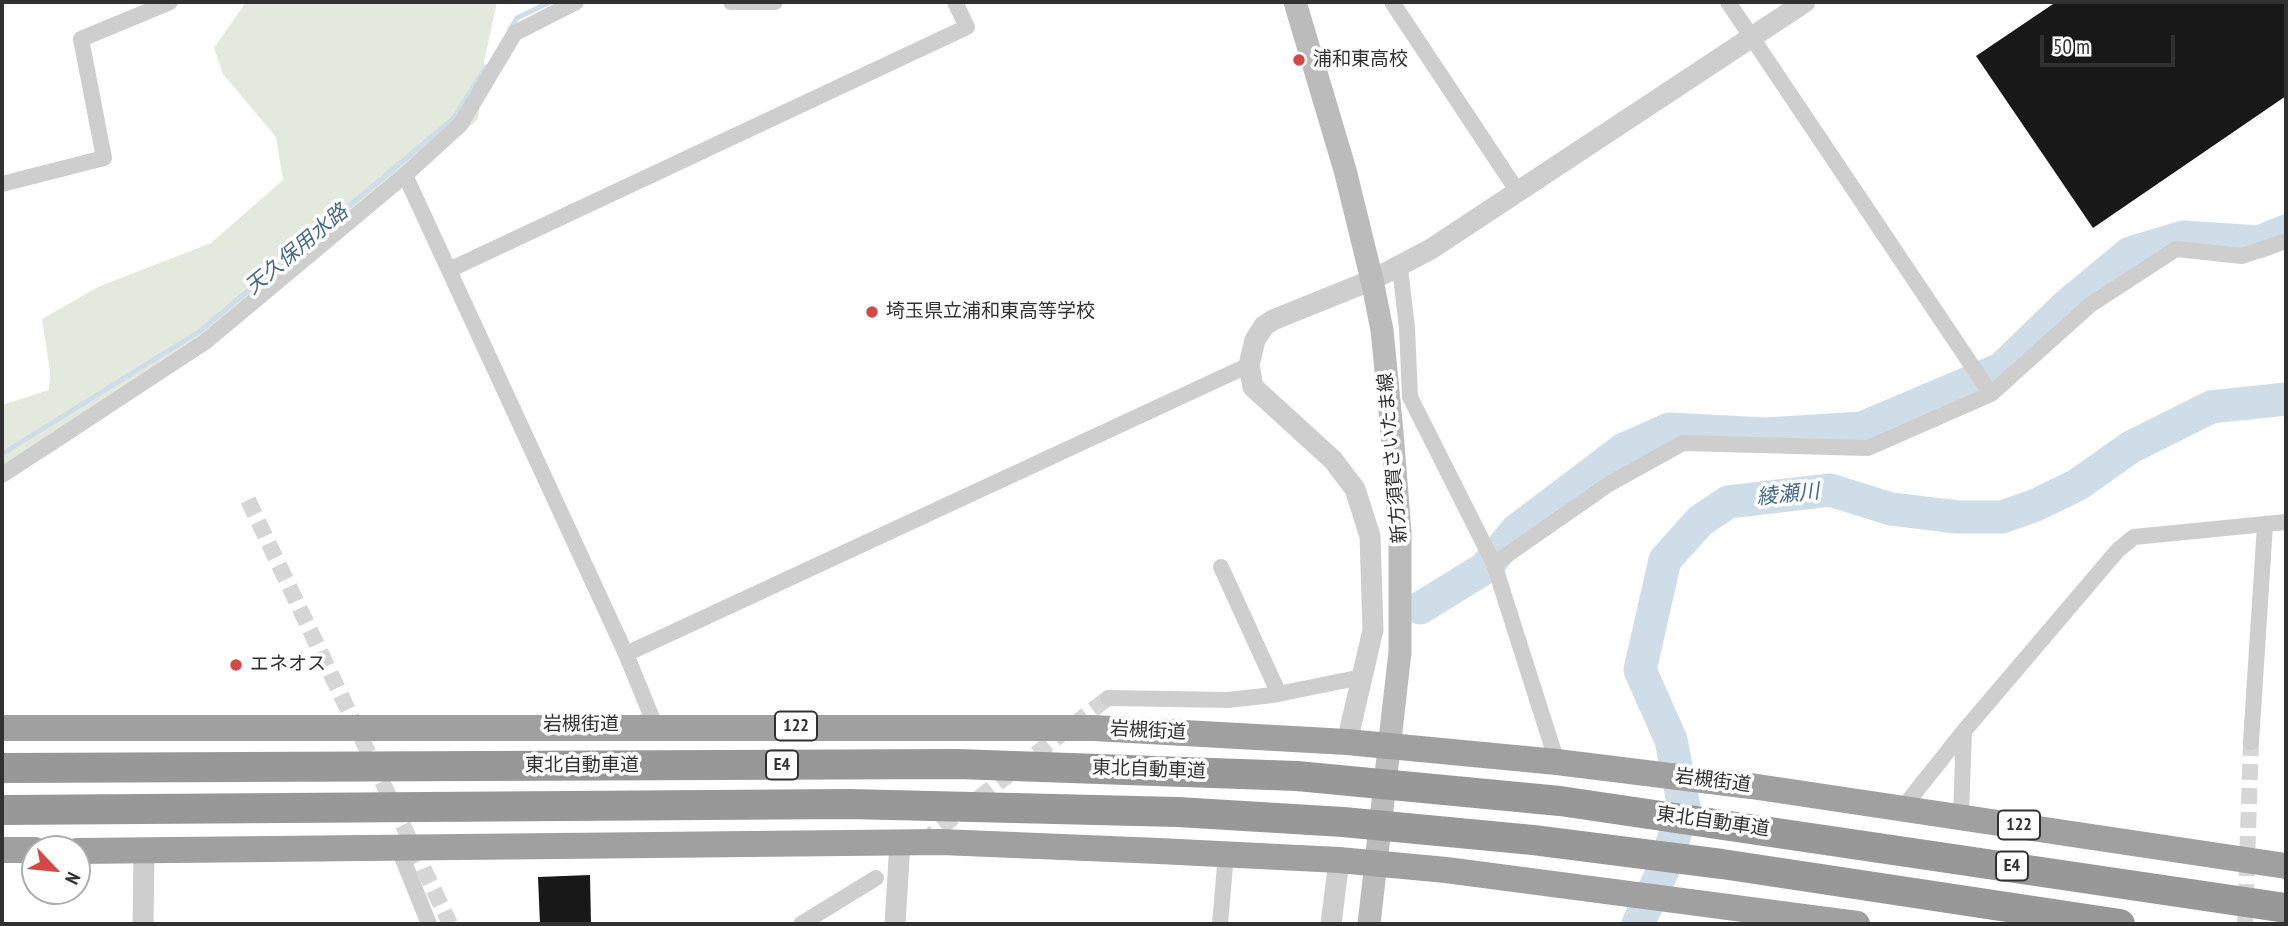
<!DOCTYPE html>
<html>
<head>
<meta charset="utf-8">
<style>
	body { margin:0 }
	#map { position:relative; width:2288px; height:926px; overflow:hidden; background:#fff; font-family:"PT Sans Narrow",sans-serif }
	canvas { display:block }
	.frame { position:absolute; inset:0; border:4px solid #313131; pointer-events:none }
	.north { position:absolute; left:21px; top:835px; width:70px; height:70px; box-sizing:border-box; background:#fff; border:2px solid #adadad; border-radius:50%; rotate:116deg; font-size:19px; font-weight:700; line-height:28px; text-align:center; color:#313131 }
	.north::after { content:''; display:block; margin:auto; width:24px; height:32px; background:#d34948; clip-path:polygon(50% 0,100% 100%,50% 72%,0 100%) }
	.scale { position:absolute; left:2040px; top:35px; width:135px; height:32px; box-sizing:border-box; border:4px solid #313131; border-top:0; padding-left:9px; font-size:21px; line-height:24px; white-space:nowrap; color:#313131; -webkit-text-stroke:5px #fff; paint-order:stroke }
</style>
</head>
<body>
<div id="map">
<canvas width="2288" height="926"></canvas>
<div class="frame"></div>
<div class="north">N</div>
<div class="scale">50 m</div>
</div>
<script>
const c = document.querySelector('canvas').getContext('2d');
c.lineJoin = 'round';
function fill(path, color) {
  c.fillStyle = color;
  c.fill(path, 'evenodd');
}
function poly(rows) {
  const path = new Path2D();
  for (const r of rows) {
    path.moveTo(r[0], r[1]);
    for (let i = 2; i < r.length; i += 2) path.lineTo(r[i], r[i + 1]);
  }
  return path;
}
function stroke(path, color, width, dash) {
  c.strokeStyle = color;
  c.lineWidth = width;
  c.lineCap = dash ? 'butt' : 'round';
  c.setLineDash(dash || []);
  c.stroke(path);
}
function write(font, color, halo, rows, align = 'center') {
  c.font = font + ' "PT Sans Narrow","Noto Sans JP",sans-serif';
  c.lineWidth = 7;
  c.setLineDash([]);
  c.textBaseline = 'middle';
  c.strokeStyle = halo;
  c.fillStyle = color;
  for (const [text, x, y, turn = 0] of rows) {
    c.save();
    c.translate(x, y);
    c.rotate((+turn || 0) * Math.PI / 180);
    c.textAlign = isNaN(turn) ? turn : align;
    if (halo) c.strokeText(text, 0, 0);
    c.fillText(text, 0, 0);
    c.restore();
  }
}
fill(poly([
	[246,2,497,2,484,62,478,119,361,222,141,393,44,458,2,467,2,405,49,390,50,371,42,319,98,287,211,243,283,180,276,137,223,74,214,48]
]), '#e3e9dd');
stroke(poly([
	[510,29,517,18,550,2],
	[2,454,200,331,453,119,486,67]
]), '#cfdde9', 5);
stroke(poly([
	[1420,608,1485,568,1517,530,1624,449,1669,429,1766,434,1862,428,2001,369,2065,307,2130,253,2183,237,2259,242,2286,231],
	[1638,924,1664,868,1684,807,1671,740,1640,670,1665,560,1700,521,1728,502,1830,490,1891,509,1958,517,2002,517,2036,505,2077,485,2131,447,2211,407,2286,399]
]), '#cfdde9', 33);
fill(poly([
	[2056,2,2286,2,2286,96,2093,228,1976,56],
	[590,875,591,924,540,924,538,877]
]), '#181818');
stroke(poly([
	[248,500,450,924],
	[922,842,1108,698],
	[2245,924,2251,742]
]), '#d6d6d6', 16, [16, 8]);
stroke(poly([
	[731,2,775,2],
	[1392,2,1518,192],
	[1728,2,1991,394],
	[405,175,626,654,655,725],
	[2,184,104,158,81,39,170,2],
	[1400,268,1407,328,1410,397,1494,564,1557,762],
	[449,270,967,27,955,2],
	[2,475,205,342,405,175,460,125,515,33,576,2],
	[1494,564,1609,484,1683,443,1868,448,1991,394,2090,305,2176,249,2242,256,2286,241],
	[1221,567,1279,694],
	[626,654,1249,365],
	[1108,698,1228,700,1273,695,1362,677],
	[2251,742,2265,525],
	[1901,810,1964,731,2118,550,2134,537,2286,522],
	[1961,816,1964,731],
	[398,847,429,924],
	[801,924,876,878],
	[1220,924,1226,854]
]), '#cecece', 16);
stroke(poly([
	[1347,742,1373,630,1370,536,1355,489,1333,460,1253,387,1249,365,1255,340,1264,326,1273,320,1372,280,1431,249,1805,2],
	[143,924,144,852],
	[895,924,900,842],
	[1331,924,1339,860]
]), '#cecece', 21);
stroke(poly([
	[1295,2,1345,170,1372,280,1382,330,1392,432,1400,532,1400,652,1369,924]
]), '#bbb', 23);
stroke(poly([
	[2,728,1094,728,1347,742,1557,762,1751,786,2286,866],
	[2,850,35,850],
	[77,851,941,842,1159,851,1339,860,1446,870,1857,924]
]), '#a0a0a0', 26);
stroke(poly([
	[2,768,957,764,1297,776,1560,801,2286,908],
	[2,810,849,804,1178,812,1343,822,1533,840,1722,864,2120,924]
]), '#989898', 30);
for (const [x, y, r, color] of [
	[1299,60,7,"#d34948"],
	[872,312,7,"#d34948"],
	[236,665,7,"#d34948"]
]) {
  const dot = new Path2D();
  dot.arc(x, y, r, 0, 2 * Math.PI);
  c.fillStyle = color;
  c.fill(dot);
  stroke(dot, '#fff', 2.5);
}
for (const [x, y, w] of [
	[796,726,42],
	[782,765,32],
	[2019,825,42],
	[2012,866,32]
]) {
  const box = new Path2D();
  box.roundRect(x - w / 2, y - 14.5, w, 29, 5);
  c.fillStyle = '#fff';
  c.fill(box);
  stroke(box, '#313131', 2);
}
write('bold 18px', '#313131', null, [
	["122",796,726],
	["E4",782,765],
	["122",2019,825],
	["E4",2012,866]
]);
write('19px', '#313131', '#fff', [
	["浦和東高校",1313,60],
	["埼玉県立浦和東高等学校",886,312],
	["エネオス",250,665]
], 'left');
write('19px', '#313131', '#fff', [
	["新方須賀さいたま線",1393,458,-95],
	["岩槻街道",581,725],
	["岩槻街道",1148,731,3],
	["東北自動車道",582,766],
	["東北自動車道",1149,770,2],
	["岩槻街道",1713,781,7],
	["東北自動車道",1713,822,8]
]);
write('italic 21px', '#476b8a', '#fff', [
	["天久保用水路",297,250,-40],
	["綾瀬川",1788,495,-6]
]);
</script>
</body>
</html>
